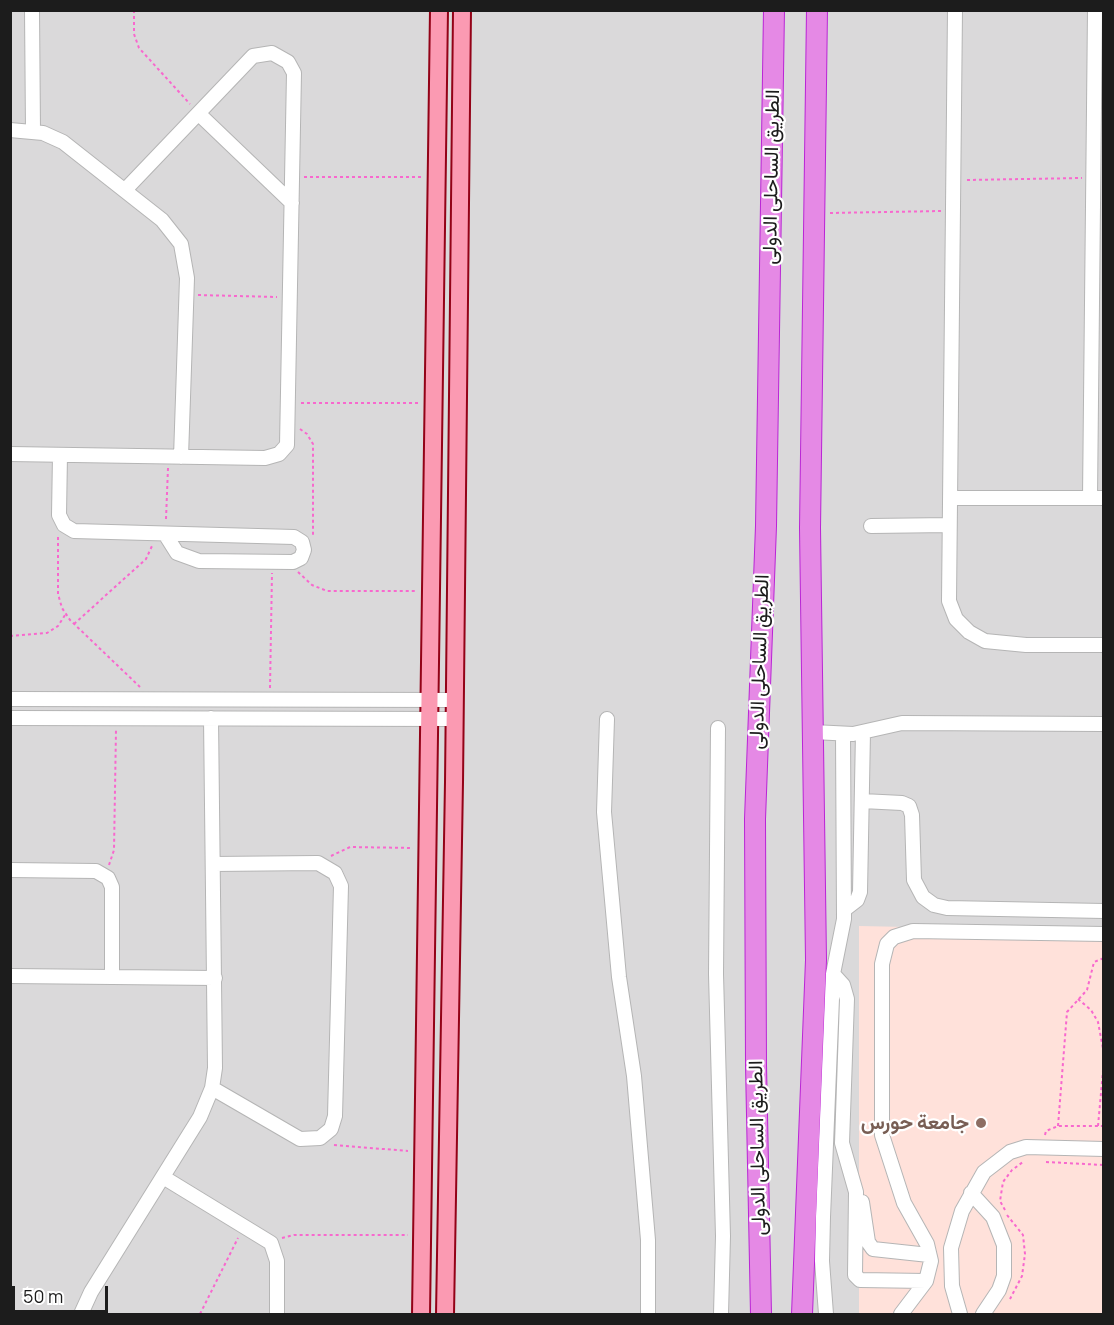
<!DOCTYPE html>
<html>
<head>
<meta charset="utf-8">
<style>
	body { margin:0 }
	#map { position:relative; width:1114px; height:1325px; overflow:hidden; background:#eee2e4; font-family:Manrope,sans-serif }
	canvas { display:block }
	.frame { position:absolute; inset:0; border:12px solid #1c1c1c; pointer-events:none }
	.scale { position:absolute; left:12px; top:1286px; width:96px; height:27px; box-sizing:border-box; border:3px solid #1c1c1c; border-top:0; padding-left:8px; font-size:18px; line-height:21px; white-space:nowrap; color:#1c1c1c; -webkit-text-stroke:4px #fff; paint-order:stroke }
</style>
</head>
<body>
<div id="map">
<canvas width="1114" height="1325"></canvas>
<div class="frame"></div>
<div class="scale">50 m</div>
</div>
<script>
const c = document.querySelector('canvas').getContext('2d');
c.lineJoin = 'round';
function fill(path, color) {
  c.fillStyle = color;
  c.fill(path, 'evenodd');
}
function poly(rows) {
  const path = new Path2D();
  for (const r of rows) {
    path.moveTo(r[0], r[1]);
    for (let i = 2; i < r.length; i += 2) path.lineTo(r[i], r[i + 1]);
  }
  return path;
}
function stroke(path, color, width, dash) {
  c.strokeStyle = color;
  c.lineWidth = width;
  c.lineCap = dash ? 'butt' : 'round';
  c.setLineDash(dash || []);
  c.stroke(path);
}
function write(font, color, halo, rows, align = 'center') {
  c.font = font + ' Manrope,Vazirmatn,sans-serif';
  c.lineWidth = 4.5;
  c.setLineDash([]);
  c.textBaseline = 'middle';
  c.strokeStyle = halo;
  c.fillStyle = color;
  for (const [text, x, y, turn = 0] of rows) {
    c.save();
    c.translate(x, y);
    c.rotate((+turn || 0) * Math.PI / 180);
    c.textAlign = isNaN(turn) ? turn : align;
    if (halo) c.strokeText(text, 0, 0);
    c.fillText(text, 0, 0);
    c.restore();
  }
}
fill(poly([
	[10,11,1103,11,1103,1314,11,1314]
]), '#dad9da');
fill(poly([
	[859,926,1103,931,1103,1314,859,1314]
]), '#ffe1da');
const minor = poly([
	[32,10,33,131],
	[955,10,949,601,956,619,969,632,985,641,1026,645,1104,645],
	[199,114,292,203],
	[10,130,43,133,63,142,162,220,181,244,187,278,181,457],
	[10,454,265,458,279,454,287,445,294,73,288,62,272,53,253,56,125,190],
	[60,455,59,515,64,525,74,531,294,537,302,542,304,550,301,558,293,562,199,561,177,553,165,534],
	[950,498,1104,498],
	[1090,498,1095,10],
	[871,526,949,525],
	[10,699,455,700],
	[10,718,454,719],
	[607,719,604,812,619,977,634,1076,648,1240,648,1314],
	[718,728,716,974,723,1236,721,1314],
	[813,732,853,734,902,723,1104,724],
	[862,801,902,803,909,806,912,815,914,880,923,897,934,905,947,908,1104,911],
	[10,870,96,871,108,878,112,887,112,977],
	[844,910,857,900,860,892,863,732],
	[833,974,843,985,847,999,842,1143,856,1192,855,1275,860,1280,926,1281],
	[10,976,215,978],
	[212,1088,300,1139,320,1138,331,1129,335,1116,341,886,335,873,318,863,213,864],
	[163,1177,271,1243,277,1261,277,1314],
	[971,1193,993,1217,1004,1245,1004,1276,999,1290,983,1314],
	[862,1202,868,1242,873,1249,929,1255],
	[81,1314,91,1292,200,1117,212,1088,215,1068,211,718],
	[826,1314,822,1261,823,1217,833,974,844,919,843,734],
	[901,1314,926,1281,931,1261,927,1244,904,1203,882,1135,882,964,887,944,894,937,913,931,1104,934],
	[960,1314,952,1286,951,1248,962,1211,984,1172,1010,1152,1026,1147,1104,1149]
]);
const major = poly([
	[421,1314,439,10],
	[445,1314,454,782,462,10]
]);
const highway = poly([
	[761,1314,756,1065,755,819,766,526,774,10],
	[802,1314,816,960,810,528,817,10]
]);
stroke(minor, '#b5b5b5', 16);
stroke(major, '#930217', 20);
stroke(highway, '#ba25d5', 22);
stroke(poly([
	[134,10,134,34,139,48,190,104],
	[304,177,422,177],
	[967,180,1082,178],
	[830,213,941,211],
	[198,295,277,297],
	[301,403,419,403],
	[300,429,307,434,313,444,313,535],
	[166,519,168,468],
	[58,537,58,594,62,608,70,620,140,687],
	[298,572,312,585,327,591,415,591],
	[74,624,146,559,152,546],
	[10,636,47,633,58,626,65,615],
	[270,688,272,573],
	[331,856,350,847,413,848],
	[109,865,114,850,116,730],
	[1078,999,1091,1010,1098,1022,1104,1054],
	[1058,1126,1067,1012,1087,990,1094,962,1104,958],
	[1098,1126,1104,1060],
	[1045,1135,1046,1131,1058,1126,1104,1126],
	[334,1145,408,1151],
	[1046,1162,1104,1165],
	[1005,1210,1000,1201,1003,1182,1012,1170,1023,1162],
	[1007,1215,1023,1235,1025,1254,1022,1276,1010,1299],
	[282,1238,294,1235,408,1235],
	[200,1314,238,1238]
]), '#f868ce', 2, [3, 3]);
stroke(minor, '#fff', 14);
stroke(major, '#fb9ab2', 16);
stroke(highway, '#e589e5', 20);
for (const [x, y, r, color] of [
	[981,1123,6,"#8d6e63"]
]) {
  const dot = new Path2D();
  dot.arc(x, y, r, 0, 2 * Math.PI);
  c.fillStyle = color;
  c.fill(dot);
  stroke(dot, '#fff', 2);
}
write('20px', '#1c1c1c', '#fff', [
	["الطريق الساحلى الدولى",772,177,-89],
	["الطريق الساحلى الدولى",760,662,-88],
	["الطريق الساحلى الدولى",758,1148,-91]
]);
write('bold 20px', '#785e54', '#fff', [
	["جامعة حورس",969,1123]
], 'right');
</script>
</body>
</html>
